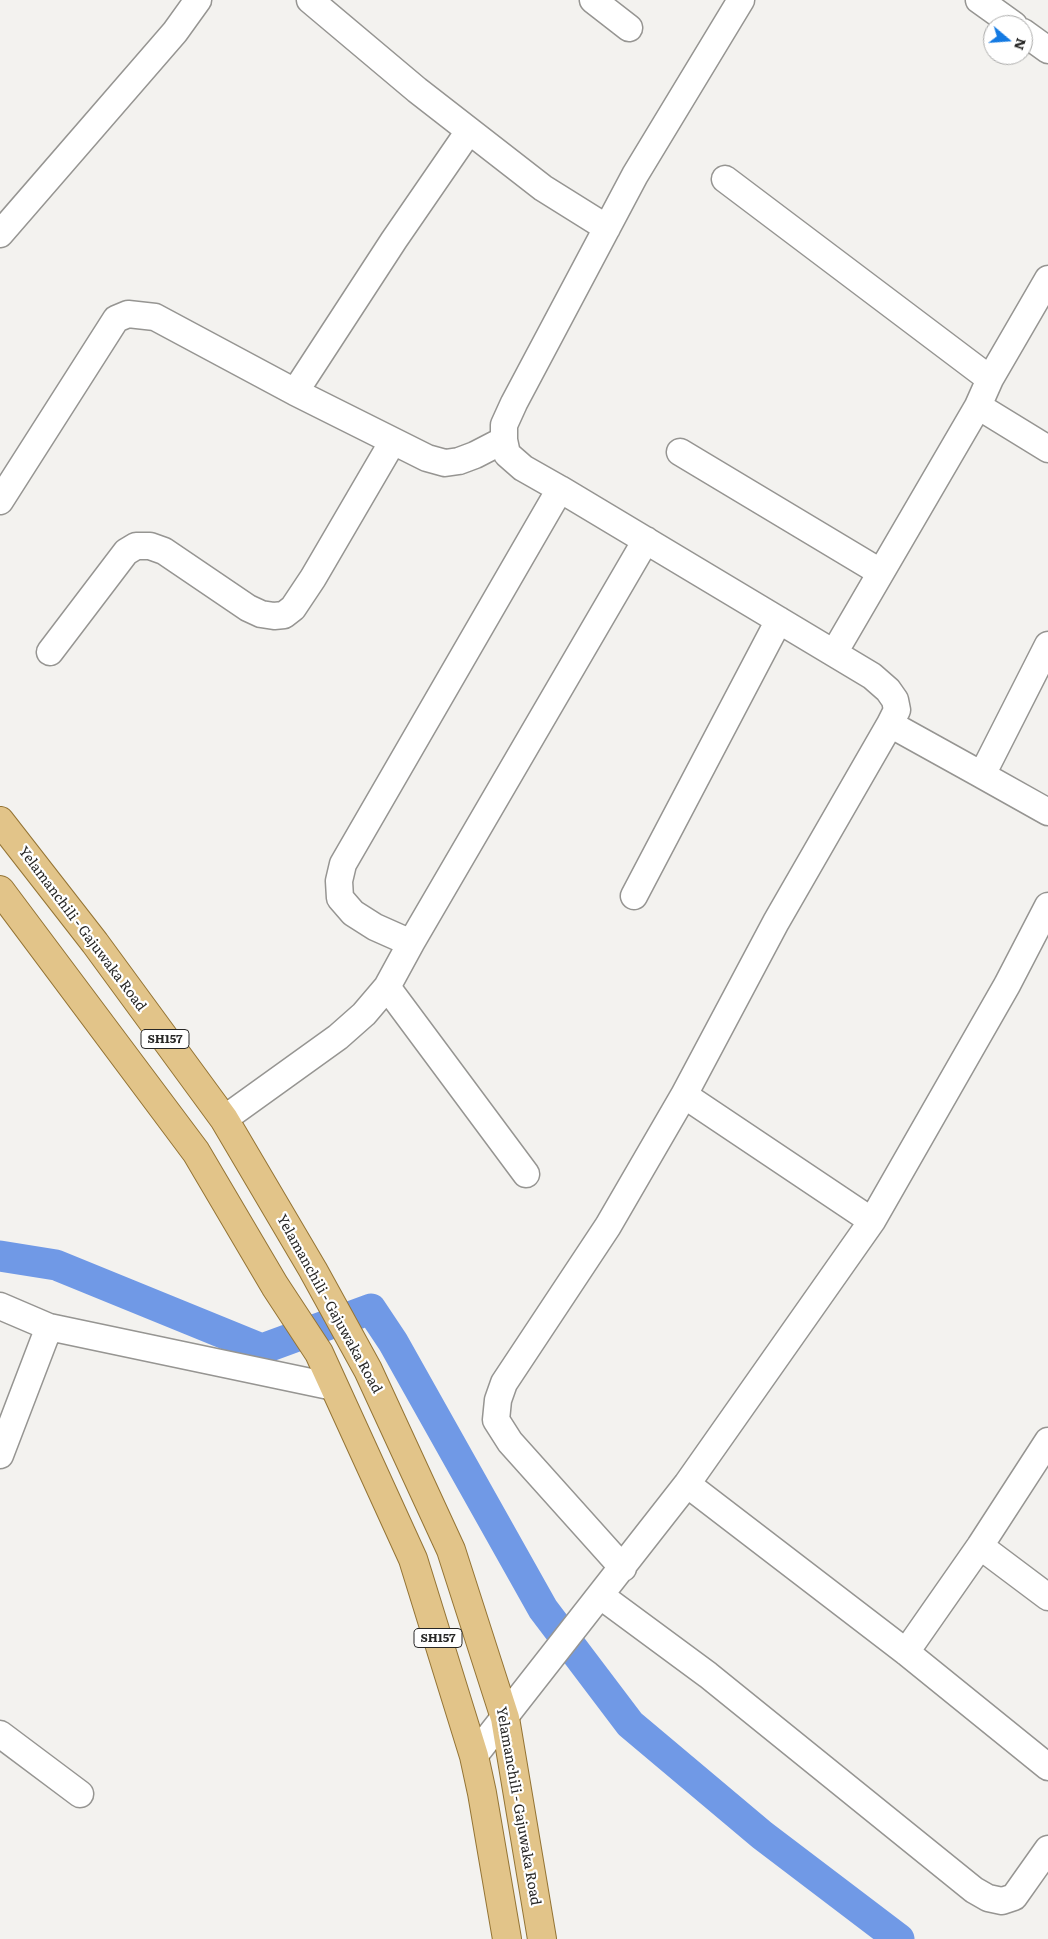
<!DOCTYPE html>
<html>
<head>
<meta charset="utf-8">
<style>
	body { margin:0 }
	#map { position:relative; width:1048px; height:1939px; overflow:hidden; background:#f3f2ef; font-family:Literata,serif }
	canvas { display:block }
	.north { position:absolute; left:983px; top:15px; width:50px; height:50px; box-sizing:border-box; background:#fff; border:1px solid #a9a9a8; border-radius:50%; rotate:108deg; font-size:14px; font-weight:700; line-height:20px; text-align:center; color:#272726 }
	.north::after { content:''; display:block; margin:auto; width:18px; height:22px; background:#147ae2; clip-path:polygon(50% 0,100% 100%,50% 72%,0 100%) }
</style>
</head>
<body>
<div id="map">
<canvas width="1048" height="1939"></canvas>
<div class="north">N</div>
</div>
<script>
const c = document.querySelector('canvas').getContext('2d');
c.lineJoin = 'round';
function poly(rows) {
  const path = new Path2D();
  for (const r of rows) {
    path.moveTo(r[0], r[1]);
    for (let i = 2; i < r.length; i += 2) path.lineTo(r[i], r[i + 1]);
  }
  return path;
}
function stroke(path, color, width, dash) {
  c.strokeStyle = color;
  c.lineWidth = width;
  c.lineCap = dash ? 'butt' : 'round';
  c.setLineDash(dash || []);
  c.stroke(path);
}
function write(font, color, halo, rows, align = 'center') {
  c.font = font + ' Literata,serif';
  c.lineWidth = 4.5;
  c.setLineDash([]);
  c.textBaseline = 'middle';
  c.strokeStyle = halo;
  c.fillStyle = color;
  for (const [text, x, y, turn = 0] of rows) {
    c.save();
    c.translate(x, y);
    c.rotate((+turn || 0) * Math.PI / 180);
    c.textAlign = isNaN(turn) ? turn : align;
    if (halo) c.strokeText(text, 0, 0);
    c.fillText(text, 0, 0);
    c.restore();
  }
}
stroke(poly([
	[0,1256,56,1265,262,1349,371,1309,393,1342,543,1609,630,1724,762,1835,899,1939]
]), '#7099e6', 31);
const minor = poly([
	[310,0,417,90,543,188,607,228],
	[593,0,629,28],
	[979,0,1014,25],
	[1023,32,1048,50],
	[725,179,990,379],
	[0,234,175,32,198,0],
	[295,392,394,240,469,131],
	[978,406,1048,449],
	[680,452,880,572],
	[560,489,872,676,888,690,895,700,897,710,890,724],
	[0,501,116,319,128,314,155,317,295,392,427,458,445,463,459,461,475,455,504,440],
	[1048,645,982,775,1048,812],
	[50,652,126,552,136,546,150,546,164,551,248,608,261,614,274,616,284,615,293,608,313,578,393,441],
	[834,653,978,406,990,379,1048,279],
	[634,896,779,620],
	[411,943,646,540],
	[387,987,526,1174],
	[224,1119,338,1037,364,1014,387,987,411,943,375,927,353,913,340,898,339,881,343,864,560,489,523,468,507,454,504,440,504,425,514,403,635,175,741,0],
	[872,1221,684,1095,776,922,890,724,982,775],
	[0,1306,49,1327],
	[0,1455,49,1327,334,1387],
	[687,1484,906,1652,1048,1767],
	[980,1546,1048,1597],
	[623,1568,510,1442,496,1420,498,1400,504,1383,608,1226,684,1095],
	[601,1596,708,1675,974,1890,988,1898,1002,1901,1014,1897,1048,1849],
	[906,1652,980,1546,1048,1441],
	[0,1734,80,1794],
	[474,1756,687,1484,872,1221,1007,985,1048,906]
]);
const primary = poly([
	[0,821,95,943,224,1119,313,1270,368,1370,451,1550,505,1718,542,1939],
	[0,890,196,1152,275,1286,319,1353,413,1559,474,1756,482,1793,507,1939]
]);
stroke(minor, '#969592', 29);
stroke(primary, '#947434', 30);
stroke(minor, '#fff', 26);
stroke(primary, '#e2c489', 28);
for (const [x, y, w] of [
	[165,1039,48],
	[438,1638,48]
]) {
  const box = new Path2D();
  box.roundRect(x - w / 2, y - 9.5, w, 19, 4);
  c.fillStyle = '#fff';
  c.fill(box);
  stroke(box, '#272726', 1);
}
write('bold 12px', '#272726', null, [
	["SH157",165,1039],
	["SH157",438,1638]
]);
write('14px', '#272726', '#fff', [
	["Yelamanchili - Gajuwaka Road",82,929,53],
	["Yelamanchili - Gajuwaka Road",329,1304,61],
	["Yelamanchili - Gajuwaka Road",518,1806,80]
]);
</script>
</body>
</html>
